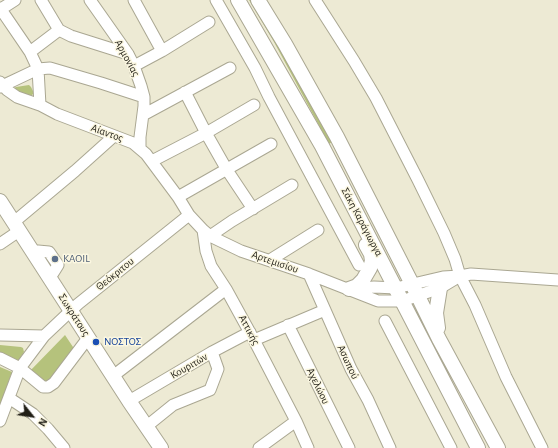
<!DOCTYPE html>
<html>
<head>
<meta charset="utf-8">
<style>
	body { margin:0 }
	#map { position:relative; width:558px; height:448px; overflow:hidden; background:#edead4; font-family:"Alegreya Sans",sans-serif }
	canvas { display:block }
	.north { position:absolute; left:12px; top:396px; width:40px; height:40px; -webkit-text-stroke:3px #fbf7e1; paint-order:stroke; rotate:120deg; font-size:11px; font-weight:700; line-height:16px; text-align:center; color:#201e16 }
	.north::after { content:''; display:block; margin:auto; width:14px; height:18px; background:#201e16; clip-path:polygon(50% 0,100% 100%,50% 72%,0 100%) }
</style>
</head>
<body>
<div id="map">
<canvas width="558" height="448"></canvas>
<div class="north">N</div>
</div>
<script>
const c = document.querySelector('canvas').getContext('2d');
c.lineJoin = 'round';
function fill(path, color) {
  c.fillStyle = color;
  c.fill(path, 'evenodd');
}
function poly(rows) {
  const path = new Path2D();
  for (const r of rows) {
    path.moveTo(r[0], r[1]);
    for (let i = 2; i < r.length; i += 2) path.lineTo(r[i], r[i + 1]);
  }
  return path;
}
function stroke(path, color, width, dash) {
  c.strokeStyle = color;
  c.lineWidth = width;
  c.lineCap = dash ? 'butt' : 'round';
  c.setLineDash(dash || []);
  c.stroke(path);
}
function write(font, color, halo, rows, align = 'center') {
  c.font = font + ' "Alegreya Sans",sans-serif';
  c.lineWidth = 3;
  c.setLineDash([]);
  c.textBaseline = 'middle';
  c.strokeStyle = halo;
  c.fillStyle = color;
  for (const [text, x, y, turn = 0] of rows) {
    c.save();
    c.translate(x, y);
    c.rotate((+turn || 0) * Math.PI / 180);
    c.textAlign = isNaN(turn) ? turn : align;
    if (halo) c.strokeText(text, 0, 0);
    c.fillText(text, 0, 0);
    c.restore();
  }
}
fill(poly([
	[249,0,254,0,332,142,329,144,274,42],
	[29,85,31,87,34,93,29,98,13,89,16,87],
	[65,335,75,350,52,380,45,383,29,372],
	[0,345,21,347,23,348,24,352,19,360,17,361,0,355],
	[0,367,12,372,0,405]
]), '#b5c27c');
const minor = poly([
	[41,0,59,30,71,36,128,54],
	[90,0,128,54,134,66,141,86,144,97,144,106,140,137,140,148],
	[134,0,162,51],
	[216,0,255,68,269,97,359,265],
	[315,0,354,61,376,98,418,180,444,233,455,259,460,276,475,305,506,377,542,448],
	[0,8,30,52,38,69,40,105],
	[1,9,15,0],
	[30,52,59,30],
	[134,66,162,51,209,22],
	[0,82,7,90,17,97,40,105,57,114,133,143,146,154,178,197,189,215,203,230,206,251,211,266,226,289,254,340,296,421,308,448],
	[0,87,38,69,50,68,101,83,144,97],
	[185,92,206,133,227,170,253,209],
	[143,115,230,68],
	[152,161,206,133,254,105],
	[178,197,271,144],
	[14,222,75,171,114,136],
	[203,230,210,236,241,251,309,274,378,301,402,301,440,288,460,276],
	[210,236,232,221,292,185],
	[0,244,19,231],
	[38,251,49,252,58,265,53,273],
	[270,260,318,230],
	[309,274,351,369,368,400,390,448],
	[350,289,374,287,396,288,443,277,460,276,471,274,558,280],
	[385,321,451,448],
	[288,325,349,448],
	[0,335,44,336],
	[254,340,325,310],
	[0,358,20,368,43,387,48,387,54,383,88,338],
	[113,376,226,289],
	[9,398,33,414,48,429,64,448],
	[129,401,212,352,250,332],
	[0,421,20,368,44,336,78,304,189,215],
	[147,426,173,405,210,390,218,369,212,352],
	[259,448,296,421]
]);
const major = poly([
	[238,0,322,146,478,448],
	[258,0,285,44,337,137,412,284,439,339,498,448],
	[0,201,129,401,161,448],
	[349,289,357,286,363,280,370,268,372,261,371,254,366,245],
	[438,328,436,313,440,288]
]);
stroke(minor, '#aaa792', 13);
stroke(major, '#aaa792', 16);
stroke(minor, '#fff', 11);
stroke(major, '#fff', 14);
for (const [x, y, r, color] of [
	[55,259,4,"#5c6f8a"],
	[96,342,4,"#1a4fb4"]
]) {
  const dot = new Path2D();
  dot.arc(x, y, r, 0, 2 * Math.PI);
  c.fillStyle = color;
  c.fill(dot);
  stroke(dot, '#fbf7e1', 1.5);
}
write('11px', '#201e16', '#fbf7e1', [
	["Αρμονίας",127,58,61],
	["Αίαντoς",107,133,20],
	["Σάκη Καράγιωργα",362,222,62],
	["Αρτεμισίου",275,262,19],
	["Θεόκριτου",115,274,-39],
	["Σωκράτους",74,315,57],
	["Αττικής",249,330,62],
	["Ασωπού",348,362,65],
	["Κουριτών",189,366,-30],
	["Αχελώου",318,386,64]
]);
write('11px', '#4e5e75', '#fbf7e1', [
	["KAOIL",63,259]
], 'left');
write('11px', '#164399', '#fbf7e1', [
	["ΝΟΣΤΟΣ",104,342]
], 'left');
</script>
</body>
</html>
